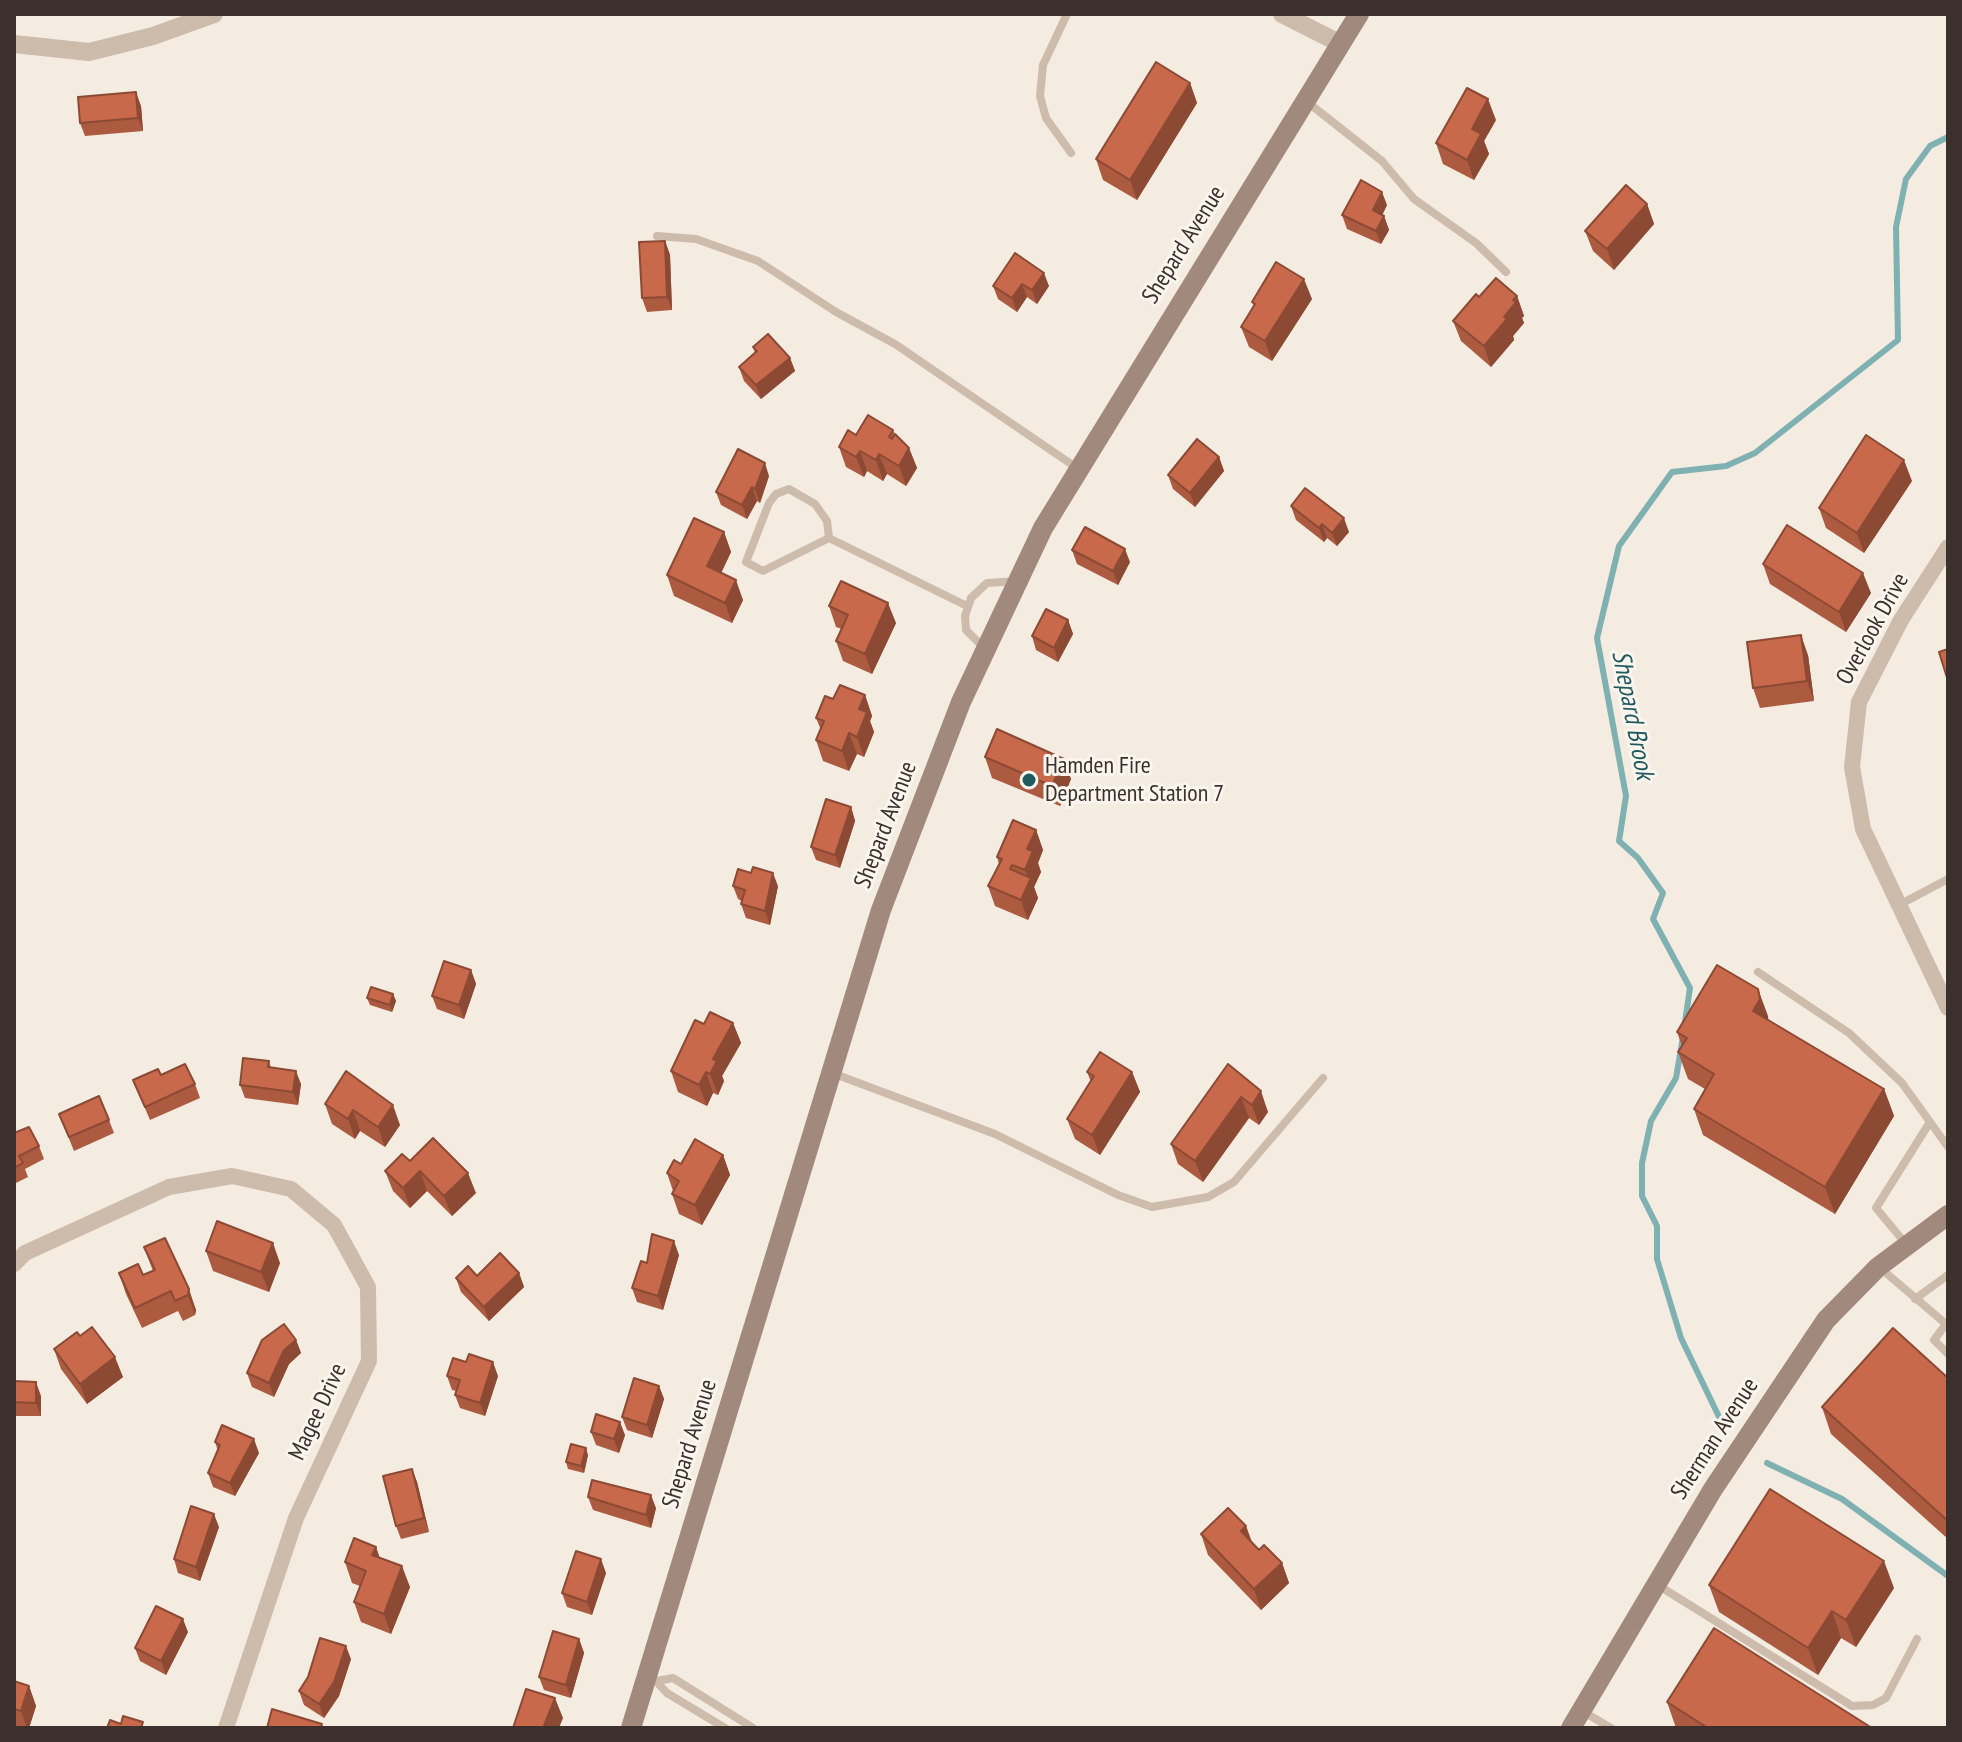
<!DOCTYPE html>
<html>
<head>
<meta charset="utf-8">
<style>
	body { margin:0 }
	#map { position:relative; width:1962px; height:1742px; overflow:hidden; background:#f4ebe1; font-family:"PT Sans Narrow",sans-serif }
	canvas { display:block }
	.frame { position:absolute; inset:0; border:16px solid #3b302b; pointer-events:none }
</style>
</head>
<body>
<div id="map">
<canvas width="1962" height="1742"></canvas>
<div class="frame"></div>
</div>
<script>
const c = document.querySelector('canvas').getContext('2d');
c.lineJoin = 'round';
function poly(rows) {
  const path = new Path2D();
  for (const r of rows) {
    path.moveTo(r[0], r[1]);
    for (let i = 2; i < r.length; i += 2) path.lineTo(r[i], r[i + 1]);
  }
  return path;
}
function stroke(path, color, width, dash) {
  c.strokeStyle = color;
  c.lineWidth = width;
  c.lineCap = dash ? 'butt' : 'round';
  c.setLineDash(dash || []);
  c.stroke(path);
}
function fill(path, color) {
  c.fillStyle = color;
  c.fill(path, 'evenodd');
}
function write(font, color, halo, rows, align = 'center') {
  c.font = font + ' "PT Sans Narrow",sans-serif';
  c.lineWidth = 6;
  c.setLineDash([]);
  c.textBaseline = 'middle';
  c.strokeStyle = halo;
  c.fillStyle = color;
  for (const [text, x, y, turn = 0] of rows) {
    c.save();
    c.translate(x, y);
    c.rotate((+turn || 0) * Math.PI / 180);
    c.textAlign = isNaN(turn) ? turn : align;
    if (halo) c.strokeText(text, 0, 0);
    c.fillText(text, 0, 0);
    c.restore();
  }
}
stroke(poly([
	[1685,1022,1690,988,1653,919,1663,893,1638,858,1619,841,1626,796,1597,638,1619,546,1672,472,1726,466,1755,453,1898,340,1896,227,1906,179,1930,146,1948,137],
	[1683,1037,1676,1078,1651,1121,1642,1163,1642,1196,1657,1226,1657,1259,1681,1338,1722,1423],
	[1767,1463,1842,1499,1948,1576]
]), '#7fb0b2', 6);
stroke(poly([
	[1067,14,1043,65,1040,96,1046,118,1071,153],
	[1306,101,1382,161,1414,199,1476,243,1506,272],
	[657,236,696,239,758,261,836,312,895,344,1077,468],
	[829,538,763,571,746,562,769,503,776,494,789,489,815,504,827,521,829,538,967,606],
	[984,648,966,630,965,616,971,598,987,583,1017,581],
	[1899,905,1948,879],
	[1758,972,1849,1033,1902,1083,1948,1147],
	[832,1073,995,1134,1118,1195,1152,1207,1208,1197,1234,1182,1323,1078],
	[1906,1244,1876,1208,1930,1122],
	[1879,1267,1946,1324,1934,1340,1948,1354],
	[1915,1299,1948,1275],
	[1656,1584,1852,1706,1873,1705,1886,1698,1917,1639],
	[654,1679,667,1693,725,1728],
	[657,1681,673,1678,753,1728],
	[1582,1711,1611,1728]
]), '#cdbbac', 8);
stroke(poly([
	[1948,547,1901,620,1859,702,1852,767,1863,829,1948,1008],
	[14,1264,25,1253,169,1187,232,1176,291,1189,334,1225,368,1287,369,1361,296,1518,226,1728]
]), '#cdbbac', 16);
stroke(poly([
	[1282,14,1341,44],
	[14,44,89,52,153,36,214,14]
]), '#cdbbac', 18);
stroke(poly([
	[631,1728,881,910,961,702,1043,528,1359,14],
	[1571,1728,1713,1489,1826,1320,1878,1267,1948,1215]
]), '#a18a7d', 20);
fill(poly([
	[1190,83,1197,103,1137,200,1103,180,1096,159],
	[141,106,143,131,85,136,80,123],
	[1496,120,1484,141,1489,154,1474,180,1443,164,1436,143],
	[1647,204,1654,224,1614,270,1593,251,1585,231],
	[1387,205,1382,215,1384,216,1389,230,1381,244,1347,229,1342,215],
	[665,241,670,255,672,310,647,312,642,298],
	[1015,253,1049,286,1037,304,1027,297,1017,312,998,299,993,286],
	[1517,296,1524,316,1522,318,1524,323,1513,336,1514,340,1491,367,1461,341,1453,321],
	[1312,299,1272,361,1249,347,1241,327,1254,306,1252,302],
	[753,347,790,358,795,371,761,399,744,381,739,367,755,353],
	[893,430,895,434,909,448,917,468,906,486,887,474,883,481,867,471,864,477,846,467,839,447,856,435],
	[1219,457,1224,471,1195,507,1173,489,1168,475],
	[769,476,760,503,757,501,747,519,721,505,716,492],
	[1912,481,1864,553,1826,528,1819,508],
	[1291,506,1349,532,1337,546,1327,538,1324,542,1296,520],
	[724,532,731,552,721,573,743,600,732,623,674,596,667,575],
	[1072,550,1130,562,1118,585,1077,564],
	[1763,564,1871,593,1846,632,1770,584],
	[829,606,896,623,872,674,843,661,836,641,842,629,836,627],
	[1068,620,1073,634,1058,662,1036,650,1032,636],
	[1808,655,1814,701,1760,708,1753,688],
	[865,695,872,716,870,721,874,732,864,757,857,754,849,771,823,761,816,740,821,730,816,718,833,699],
	[985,757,1071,779,1060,806,992,778],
	[851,807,855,821,840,868,816,860,811,847],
	[1036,830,1043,850,1038,863,1041,872,1034,887,1038,898,1028,920,995,906,988,886,999,864,997,857],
	[733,886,778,886,770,925,746,918,741,904,742,901,738,899],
	[471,970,476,984,464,1019,437,1009,432,996],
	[393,994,396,1001,392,1012,370,1005,367,998],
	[1768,1016,1768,1020,1884,1089,1894,1116,1835,1214,1703,1135,1694,1109,1705,1089,1688,1079,1678,1052,1682,1046,1677,1032],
	[733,1023,741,1043,722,1076,724,1081,718,1095,713,1093,707,1106,678,1092,671,1071,704,1024],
	[269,1061,271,1068,301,1084,298,1105,245,1098,240,1085],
	[1228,1064,1268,1112,1259,1125,1249,1118,1203,1182,1178,1164,1171,1144],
	[346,1071,400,1125,385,1147,360,1131,355,1139,332,1124,325,1104],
	[1087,1072,1132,1072,1140,1092,1100,1155,1075,1139,1067,1119,1091,1082],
	[161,1075,195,1084,200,1098,150,1120,133,1080],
	[59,1114,109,1120,114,1133,74,1151],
	[14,1133,39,1146,44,1159,25,1169,28,1177,14,1184],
	[723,1155,730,1175,702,1225,679,1214,672,1194,673,1191,667,1173,681,1164],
	[410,1161,476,1193,452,1216,427,1191,410,1208,393,1191,385,1171],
	[165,1238,196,1310,195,1315,183,1321,178,1311,142,1328,126,1294,119,1273,143,1275,153,1271,144,1247],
	[206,1251,280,1263,269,1292,213,1271],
	[679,1255,663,1310,637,1302,632,1288,647,1263],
	[519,1273,524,1287,489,1321,461,1292,456,1278],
	[80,1336,123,1377,87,1404,61,1369,54,1349],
	[296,1340,301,1353,289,1364,274,1397,252,1387,247,1373],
	[447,1376,498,1376,485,1416,460,1408,455,1395,457,1391,452,1390],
	[1948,1378,1948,1539,1831,1434,1822,1407],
	[14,1381,41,1396,41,1416,14,1416],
	[659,1386,664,1399,652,1438,627,1430,622,1417],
	[591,1432,625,1435,619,1453,596,1445],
	[215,1442,259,1453,235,1496,213,1487,208,1473,218,1451],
	[588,1455,584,1473,568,1469,566,1462],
	[412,1469,417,1482,429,1532,401,1539,396,1526],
	[588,1497,656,1508,651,1528,593,1510],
	[1246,1526,1252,1542,1259,1550,1282,1563,1289,1583,1261,1610,1208,1555,1201,1534],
	[219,1527,200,1581,178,1573,174,1559],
	[376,1547,379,1557,410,1587,391,1634,361,1622,354,1602,360,1586,352,1583,345,1562],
	[606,1573,592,1615,567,1607,562,1593],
	[1709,1585,1894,1588,1856,1647,1841,1638,1818,1675,1719,1612],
	[188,1632,166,1675,140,1661,135,1648],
	[579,1639,584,1653,571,1698,544,1690,539,1677],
	[351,1659,339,1696,324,1718,304,1705,299,1691],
	[14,1681,29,1686,36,1706,29,1728,14,1727],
	[1667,1702,1872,1728,1676,1728]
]), '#ac5a40');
fill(poly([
	[1190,83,1197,103,1137,200,1130,180],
	[136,92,141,106,143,131,138,118],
	[1488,99,1496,120,1484,141,1489,154,1474,180,1467,160,1472,129],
	[1382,192,1387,205,1378,224,1373,210],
	[1647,204,1654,224,1614,270,1607,249],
	[1384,216,1389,230,1381,244,1376,231],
	[665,241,670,255,672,310,667,297],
	[1044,273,1049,286,1037,304,1032,290],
	[1304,279,1312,299,1272,361,1265,341],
	[1022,284,1027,297,1017,312,1012,298],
	[1517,296,1524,316,1522,318,1524,323,1513,336,1514,340,1491,367,1484,346],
	[790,358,795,371,761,399,756,385],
	[909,448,917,468,906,486,899,466],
	[860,451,867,471,864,477,856,457],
	[879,454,887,474,883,481,876,460],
	[1219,457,1224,471,1195,507,1190,493],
	[1904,460,1912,481,1864,553,1857,533],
	[765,463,769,476,760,503,755,489],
	[752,487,757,501,747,519,742,505],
	[1344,518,1349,532,1337,546,1332,533],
	[1322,524,1327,538,1324,542,1319,528],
	[724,532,731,552,715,586,707,566],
	[1125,549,1130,562,1118,585,1113,571],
	[1863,573,1871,593,1846,632,1839,612],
	[736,580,743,600,732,623,725,603],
	[888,603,896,623,872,674,865,654],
	[1068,620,1073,634,1058,662,1054,648],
	[1801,635,1808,655,1814,701,1807,681],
	[865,695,872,716,870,721,874,732,864,757,857,737,859,709],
	[849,733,857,754,849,771,842,751],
	[1064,759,1071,779,1060,806,1052,786],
	[851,807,855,821,840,868,835,855],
	[1036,830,1043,850,1038,863,1041,872,1034,887,1038,898,1028,920,1021,900,1029,881,1025,870,1027,849],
	[773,873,778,886,770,925,765,911],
	[471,970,476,984,464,1019,459,1005],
	[1758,989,1768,1016,1769,1026,1753,1011],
	[393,994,396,1001,392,1012,390,1005],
	[733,1023,741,1043,722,1076,724,1081,718,1095,710,1074,713,1059],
	[296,1071,301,1084,298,1105,293,1092],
	[706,1072,713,1093,707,1106,699,1085],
	[1132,1072,1140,1092,1100,1155,1092,1135],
	[1884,1089,1894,1116,1835,1214,1825,1187],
	[1261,1091,1268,1112,1259,1125,1252,1105],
	[1241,1097,1249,1118,1203,1182,1195,1161],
	[393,1105,400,1125,385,1147,378,1127],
	[353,1110,360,1131,355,1139,348,1119],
	[723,1155,730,1175,702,1225,695,1205],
	[420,1171,427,1191,410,1208,403,1188],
	[468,1173,476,1193,452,1216,444,1196],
	[674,1241,679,1255,663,1310,658,1296],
	[273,1243,280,1263,269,1292,261,1272],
	[519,1273,524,1287,489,1321,484,1307],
	[189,1289,196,1310,195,1315,188,1295],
	[296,1340,301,1353,289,1364,274,1397,269,1383,284,1350],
	[115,1357,123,1377,87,1404,80,1384],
	[493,1362,498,1376,485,1416,480,1403],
	[36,1382,41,1396,41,1416,36,1403],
	[659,1386,664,1399,652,1438,647,1425],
	[620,1422,625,1435,619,1453,614,1439],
	[254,1439,259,1453,235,1496,230,1483],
	[586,1448,588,1455,584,1473,581,1466],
	[412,1469,417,1482,429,1532,424,1518],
	[651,1495,656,1508,651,1528,646,1515],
	[214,1514,219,1527,200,1581,196,1567],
	[1246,1526,1253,1547,1241,1531],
	[376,1547,383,1567,372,1555],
	[601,1559,606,1573,592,1615,587,1602],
	[1884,1561,1894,1588,1856,1647,1846,1620],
	[1282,1563,1289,1583,1261,1610,1254,1589],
	[402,1566,410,1587,391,1634,384,1614],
	[1832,1611,1841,1638,1818,1675,1808,1648],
	[183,1619,188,1632,166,1675,161,1661],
	[579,1639,584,1653,571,1698,566,1685],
	[346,1646,351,1659,339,1696,324,1718,319,1704],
	[29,1686,36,1706,29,1728,27,1728,21,1711],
	[555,1698,563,1718,559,1728,543,1728]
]), '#8c4a34');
const building = poly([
	[1156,62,1190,83,1130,180,1096,159,1156,62],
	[1467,88,1488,99,1472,129,1481,134,1467,160,1436,143,1467,88],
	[136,92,138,118,80,123,78,97,136,92],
	[1361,180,1382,192,1373,210,1384,216,1376,231,1342,215,1361,180],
	[1626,185,1647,204,1607,249,1585,231,1626,185],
	[665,241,667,297,642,298,639,242,665,241],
	[1015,253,1044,273,1032,290,1022,284,1012,298,993,286,1015,253],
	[1276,262,1304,279,1265,341,1241,327,1255,304,1252,302,1276,262],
	[1496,278,1517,296,1513,300,1516,302,1504,317,1507,319,1484,346,1453,321,1476,294,1479,297,1496,278],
	[768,334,790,358,756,385,739,367,757,351,753,347,768,334],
	[868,415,893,430,889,437,892,439,895,434,909,448,899,466,879,454,876,460,860,451,856,457,839,447,848,430,856,435,868,415],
	[1866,435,1904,460,1857,533,1819,508,1866,435],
	[1197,439,1219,457,1190,493,1168,475,1197,439],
	[738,449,765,463,755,489,752,487,742,505,716,492,738,449],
	[1305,488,1344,518,1332,533,1322,524,1319,528,1291,506,1305,488],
	[694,518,724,532,707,566,736,580,725,603,667,575,694,518],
	[1787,525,1863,573,1839,612,1763,564,1787,525],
	[1085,527,1125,549,1113,571,1072,550,1085,527],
	[841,581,888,603,865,654,836,641,848,615,829,606,841,581],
	[1046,609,1068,620,1054,648,1032,636,1046,609],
	[1801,635,1807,681,1753,688,1747,642,1801,635],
	[1948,649,1948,681,1939,652,1948,649],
	[840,685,865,695,859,709,867,712,857,737,849,733,842,751,816,740,824,721,816,718,825,696,833,699,840,685],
	[997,729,1064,759,1052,786,985,757,997,729],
	[826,799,851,807,835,855,811,847,826,799],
	[1013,820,1036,830,1027,849,1033,851,1025,870,1012,865,1010,869,1031,878,1021,900,988,886,1002,859,997,857,1013,820],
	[753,867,773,873,765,911,741,904,745,890,733,886,738,869,751,873,753,867],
	[444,961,471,970,459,1005,432,996,444,961],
	[1717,965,1758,989,1760,999,1753,1011,1884,1089,1825,1187,1694,1109,1714,1074,1678,1052,1687,1038,1677,1032,1717,965],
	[371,987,393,994,390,1005,367,998,371,987],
	[710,1012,733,1023,713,1059,717,1061,710,1074,706,1072,699,1085,671,1071,695,1020,704,1024,710,1012],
	[1100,1052,1132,1072,1092,1135,1067,1119,1094,1076,1087,1072,1100,1052],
	[243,1058,269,1061,268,1067,296,1071,293,1092,240,1085,243,1058],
	[185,1064,195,1084,145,1107,133,1080,158,1069,161,1075,185,1064],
	[1228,1064,1261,1091,1252,1105,1241,1097,1195,1161,1171,1144,1228,1064],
	[346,1071,393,1105,378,1127,353,1110,348,1119,325,1104,346,1071],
	[99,1096,109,1120,69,1137,59,1114,99,1096],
	[29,1127,39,1146,19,1156,23,1163,14,1168,14,1133,29,1127],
	[433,1138,468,1173,444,1196,420,1171,403,1188,385,1171,402,1154,410,1161,433,1138],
	[695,1139,723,1155,695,1205,672,1194,679,1181,667,1173,674,1160,681,1164,695,1139],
	[217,1221,273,1243,261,1272,206,1251,217,1221],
	[652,1234,674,1241,658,1296,632,1288,641,1261,647,1263,652,1234],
	[165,1238,189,1289,188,1295,175,1301,171,1291,135,1308,119,1273,138,1264,143,1275,155,1270,144,1247,165,1238],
	[500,1253,519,1273,484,1307,456,1278,468,1266,477,1276,500,1253],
	[284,1324,296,1340,284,1350,269,1383,247,1373,262,1340,284,1324],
	[92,1327,115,1357,80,1384,54,1349,77,1332,80,1336,92,1327],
	[1893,1328,1948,1378,1948,1521,1822,1407,1893,1328],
	[469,1354,493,1362,480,1403,455,1395,460,1380,447,1376,453,1358,466,1362,469,1354],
	[634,1378,659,1386,647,1425,622,1417,634,1378],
	[14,1381,36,1382,36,1403,14,1402,14,1381],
	[596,1414,620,1422,614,1439,591,1432,596,1414],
	[222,1425,254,1439,230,1483,208,1473,220,1445,215,1442,222,1425],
	[571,1444,586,1448,581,1466,566,1462,571,1444],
	[412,1469,424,1518,396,1526,383,1476,412,1469],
	[592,1480,651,1495,646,1515,588,1497,592,1480],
	[1770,1489,1884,1561,1846,1620,1832,1611,1808,1648,1709,1585,1770,1489],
	[191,1506,214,1514,196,1567,174,1559,191,1506],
	[1228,1508,1246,1526,1241,1531,1259,1550,1264,1545,1282,1563,1254,1589,1201,1534,1228,1508],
	[354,1538,376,1547,372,1555,402,1566,384,1614,354,1602,366,1571,345,1562,354,1538],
	[576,1551,601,1559,587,1602,562,1593,576,1551],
	[156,1606,183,1619,161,1661,135,1648,156,1606],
	[1714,1628,1872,1728,1708,1728,1667,1702,1714,1628],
	[553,1631,579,1639,566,1685,539,1677,553,1631],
	[320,1638,346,1646,334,1682,319,1704,299,1691,308,1677,320,1638],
	[14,1681,29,1686,21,1711,14,1709,14,1681],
	[526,1689,555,1698,543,1728,513,1728,526,1689],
	[272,1709,322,1724,321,1728,267,1728,272,1709],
	[123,1716,143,1722,141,1728,107,1728,110,1720,121,1724,123,1716]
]);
fill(building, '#c8694b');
stroke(building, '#8c4a34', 2);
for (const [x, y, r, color] of [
	[1029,780,8,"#1f5a5e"]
]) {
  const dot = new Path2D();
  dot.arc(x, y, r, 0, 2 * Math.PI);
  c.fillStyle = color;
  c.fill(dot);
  stroke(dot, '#fbf5ee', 3);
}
write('24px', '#3b302b', '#fbf5ee', [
	["Shepard Avenue",1184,245,-58],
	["Overlook Drive",1873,629,-61],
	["Shepard Avenue",886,825,-69],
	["Magee Drive",318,1412,-65],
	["Sherman Avenue",1715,1439,-57],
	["Shepard Avenue",690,1444,-73]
]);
write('24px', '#3b302b', '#fbf5ee', [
	["Hamden Fire",1045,766],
	["Department Station 7",1045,794]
], 'left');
write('italic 26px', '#1f5a5e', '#fbf5ee', [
	["Shepard Brook",1632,715,79]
]);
</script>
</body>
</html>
